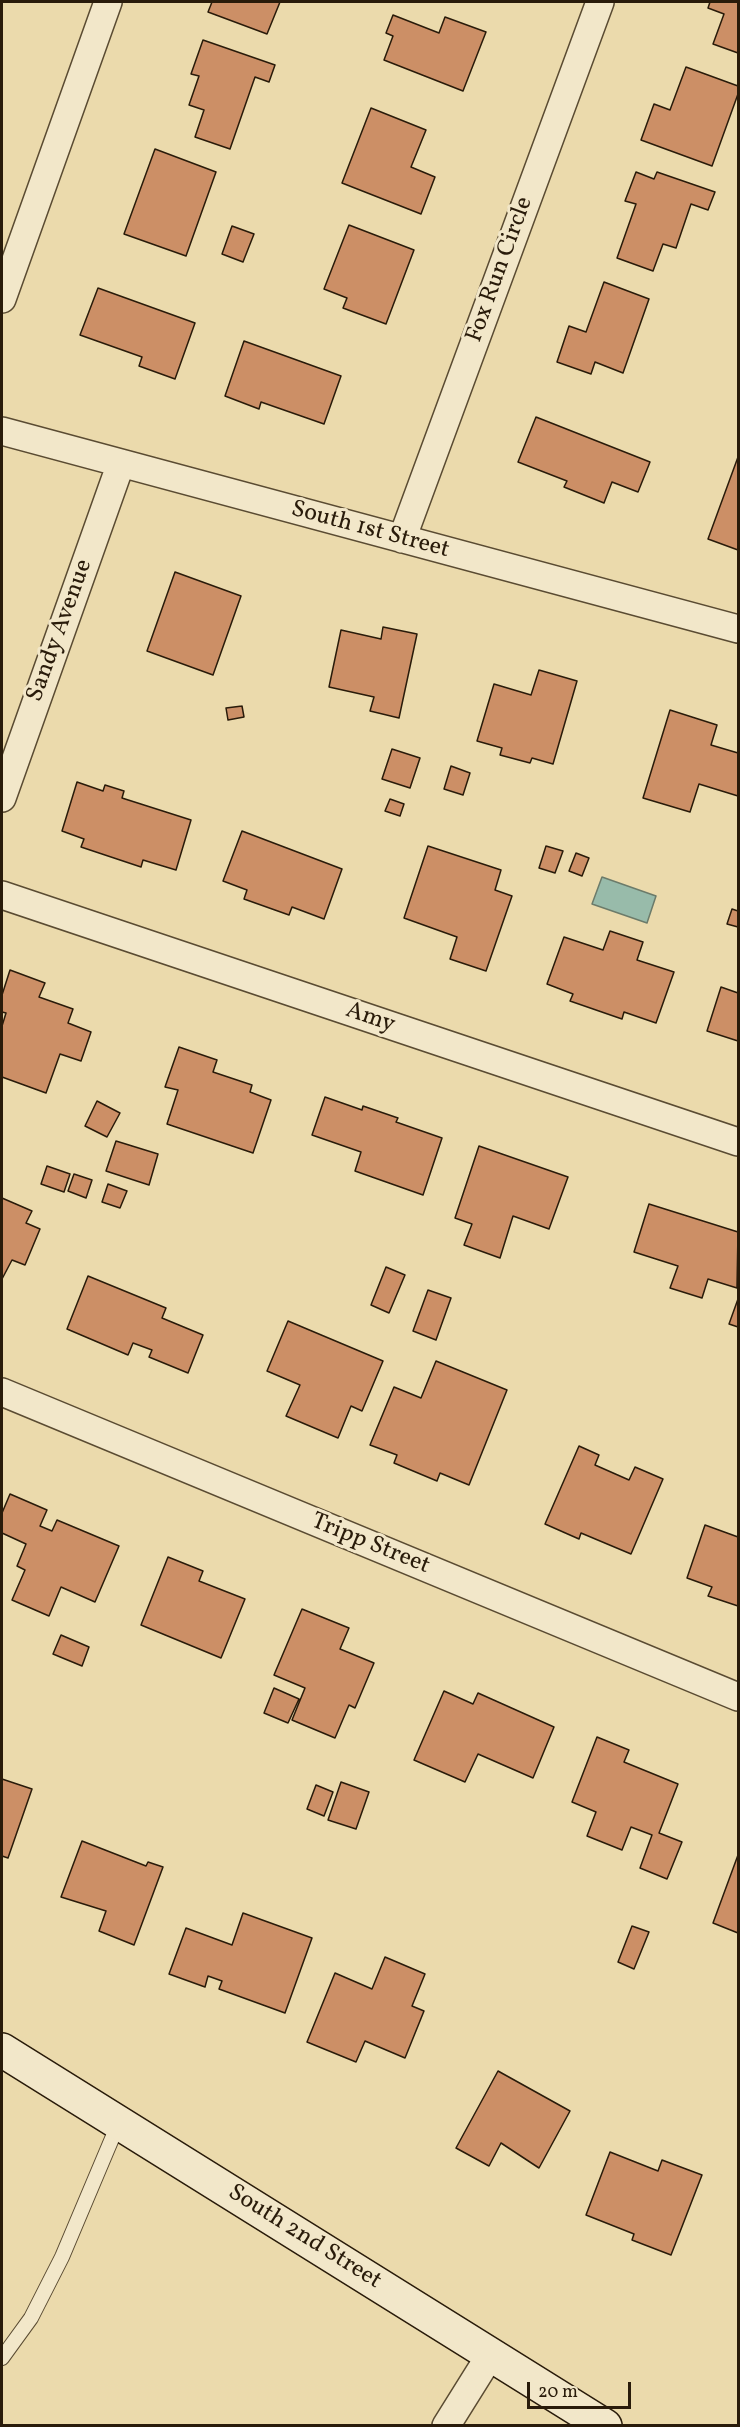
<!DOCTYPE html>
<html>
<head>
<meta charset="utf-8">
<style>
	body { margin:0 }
	#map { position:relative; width:740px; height:2427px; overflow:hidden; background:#ebdaac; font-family:Vollkorn,serif }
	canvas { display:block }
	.frame { position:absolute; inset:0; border:3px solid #291b0a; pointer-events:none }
	.scale { position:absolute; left:527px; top:2382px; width:104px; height:27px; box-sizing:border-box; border:3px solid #291b0a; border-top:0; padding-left:8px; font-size:18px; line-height:21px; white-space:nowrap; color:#291b0a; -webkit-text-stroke:4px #f2e7c9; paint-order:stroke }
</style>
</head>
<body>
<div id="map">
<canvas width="740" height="2427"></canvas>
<div class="frame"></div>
<div class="scale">20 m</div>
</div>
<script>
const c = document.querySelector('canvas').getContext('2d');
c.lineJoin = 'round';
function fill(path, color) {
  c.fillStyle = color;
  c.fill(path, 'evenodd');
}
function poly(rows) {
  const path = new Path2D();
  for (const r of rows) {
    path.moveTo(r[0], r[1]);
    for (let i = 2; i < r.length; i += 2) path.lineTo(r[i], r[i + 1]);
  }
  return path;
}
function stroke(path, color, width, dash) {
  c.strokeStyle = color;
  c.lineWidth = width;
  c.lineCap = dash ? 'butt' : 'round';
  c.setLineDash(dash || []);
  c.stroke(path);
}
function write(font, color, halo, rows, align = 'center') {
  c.font = font + ' Vollkorn,serif';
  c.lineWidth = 6;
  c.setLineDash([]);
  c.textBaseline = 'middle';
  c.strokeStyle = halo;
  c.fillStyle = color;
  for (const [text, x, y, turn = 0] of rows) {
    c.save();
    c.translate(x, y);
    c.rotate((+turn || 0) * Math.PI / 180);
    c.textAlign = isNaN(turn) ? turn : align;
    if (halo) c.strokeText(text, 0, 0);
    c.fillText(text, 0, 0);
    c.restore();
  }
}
const water = poly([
	[602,877,656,896,647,923,592,904,602,877]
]);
fill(water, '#98bbaa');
stroke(water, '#6c7b6a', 1.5);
const building = poly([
	[212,2,280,2,267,34,208,12,212,2],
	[710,2,738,2,738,53,713,44,724,14,708,8,710,2],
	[393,15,439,33,445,17,486,32,463,91,384,60,393,36,386,33,393,15],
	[203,40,275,65,269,82,255,77,230,149,195,137,204,110,189,105,199,76,191,74,203,40],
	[686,67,738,86,738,94,712,166,641,140,654,104,670,110,686,67],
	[371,108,426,130,411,167,435,177,421,214,342,183,371,108],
	[155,149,216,172,186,256,124,234,155,149],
	[636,172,654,179,657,172,715,192,708,210,691,204,676,248,663,244,653,271,617,258,636,204,625,201,636,172],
	[349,225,414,250,386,324,343,308,347,298,324,289,349,225],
	[232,226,254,234,243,262,222,254,232,226],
	[604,282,649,299,623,373,595,362,591,374,557,362,569,326,586,332,604,282],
	[98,288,195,323,175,379,139,366,142,357,80,335,98,288],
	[244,341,341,376,324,424,261,402,259,409,225,396,244,341],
	[536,417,650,462,638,492,612,482,604,503,564,487,567,481,518,462,536,417],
	[738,457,738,550,708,539,738,457],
	[175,572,241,596,213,675,147,651,175,572],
	[383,627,417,634,399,718,370,711,374,697,329,687,341,630,381,639,383,627],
	[539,670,577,681,553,764,532,758,530,763,500,755,502,748,477,741,494,684,531,695,539,670],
	[242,706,244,717,228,720,226,708,242,706],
	[670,710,717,725,711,745,738,753,738,796,699,784,690,812,643,798,670,710],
	[392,749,420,758,410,788,382,779,392,749],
	[451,766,470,773,463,795,444,789,451,766],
	[77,782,103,791,105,785,124,791,122,798,191,820,176,870,143,860,141,867,81,847,84,839,62,831,77,782],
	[390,799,404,804,400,816,385,811,390,799],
	[242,831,342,869,324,919,292,907,289,915,244,899,247,890,223,881,242,831],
	[428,846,501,870,495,890,512,896,486,971,450,959,457,937,404,918,428,846],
	[546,846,563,851,555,873,539,868,546,846],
	[576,853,589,858,582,876,569,871,576,853],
	[732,909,738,911,738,927,727,924,732,909],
	[610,931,643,942,637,960,674,972,656,1023,624,1012,622,1019,570,1001,573,994,547,984,564,937,603,950,610,931],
	[10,970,45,983,39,997,73,1009,68,1023,91,1032,81,1061,60,1054,46,1093,2,1077,2,1026,6,1013,2,1012,2,995,10,970],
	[721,987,738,993,738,1041,707,1031,721,987],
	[179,1047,217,1060,213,1072,252,1085,250,1092,271,1100,253,1153,167,1124,178,1090,165,1087,179,1047],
	[325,1097,362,1110,363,1106,398,1118,396,1122,442,1138,423,1195,355,1171,361,1152,312,1135,325,1097],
	[97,1101,120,1113,107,1137,85,1126,97,1101],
	[116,1141,158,1154,149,1185,106,1171,116,1141],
	[479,1146,568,1177,549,1229,513,1216,500,1258,464,1245,472,1224,455,1218,479,1146],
	[47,1166,70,1174,64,1192,41,1184,47,1166],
	[74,1174,92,1180,86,1198,68,1191,74,1174],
	[108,1184,127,1191,120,1208,102,1202,108,1184],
	[2,1198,32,1211,26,1223,40,1229,25,1265,12,1260,2,1279,2,1198],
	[649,1204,738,1232,737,1288,708,1279,702,1298,670,1288,678,1266,634,1252,649,1204],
	[386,1267,405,1275,389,1313,371,1305,386,1267],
	[88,1276,166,1308,162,1318,203,1335,188,1373,149,1357,152,1350,133,1343,128,1355,67,1329,88,1276],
	[428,1290,451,1298,436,1340,413,1331,428,1290],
	[738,1299,738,1327,729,1324,738,1299],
	[288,1321,383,1361,362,1411,351,1406,338,1438,286,1416,300,1385,267,1371,288,1321],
	[436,1361,507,1390,469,1485,440,1473,437,1481,394,1463,397,1455,370,1445,394,1387,421,1398,436,1361],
	[579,1446,599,1455,595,1465,629,1480,635,1467,663,1479,631,1554,581,1533,579,1539,545,1524,579,1446],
	[10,1494,47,1510,40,1526,52,1531,57,1520,119,1546,95,1602,61,1587,49,1616,12,1600,25,1570,17,1566,26,1544,2,1533,2,1513,10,1494],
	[705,1525,738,1537,738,1606,708,1596,712,1587,687,1578,705,1525],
	[168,1557,203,1571,199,1581,245,1599,221,1658,141,1625,168,1557],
	[302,1609,349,1628,340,1649,374,1663,355,1708,349,1705,335,1738,292,1720,305,1688,274,1675,302,1609],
	[61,1635,89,1647,82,1666,53,1654,61,1635],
	[274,1688,299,1699,288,1723,264,1713,274,1688],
	[444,1691,473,1704,478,1693,554,1727,533,1778,478,1754,465,1782,414,1760,444,1691],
	[597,1737,629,1750,624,1762,678,1784,659,1833,682,1842,667,1879,640,1868,652,1835,631,1827,622,1850,587,1836,596,1812,572,1802,597,1737],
	[2,1779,32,1789,8,1858,2,1856,2,1779],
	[341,1782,369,1792,356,1829,328,1820,341,1782],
	[316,1785,333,1792,324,1816,307,1809,316,1785],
	[82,1841,146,1866,148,1862,163,1867,134,1945,99,1931,106,1911,61,1897,82,1841],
	[738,1855,738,1933,713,1923,738,1855],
	[243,1913,312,1938,285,2013,219,1989,222,1981,208,1976,205,1987,169,1974,186,1928,232,1945,243,1913],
	[632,1926,649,1932,634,1969,618,1962,632,1926],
	[385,1957,425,1974,412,2006,424,2011,405,2058,365,2041,356,2062,307,2042,335,1973,372,1989,385,1957],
	[498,2071,570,2111,539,2168,501,2143,489,2166,456,2148,498,2071],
	[610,2152,658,2171,662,2160,702,2175,671,2255,632,2240,634,2234,586,2215,610,2152]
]);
fill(building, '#cc8f66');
stroke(building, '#291b0a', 1.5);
const lane = poly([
	[2,2358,31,2318,62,2257,119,2122]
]);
const street = poly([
	[2,299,108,2],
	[2,431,738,629],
	[402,539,600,2],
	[2,798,121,463],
	[2,895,738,1142],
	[2,1392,738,1697],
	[446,2426,491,2354]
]);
const secondary = poly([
	[2,2050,605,2426]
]);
stroke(lane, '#5a4b32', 16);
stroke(street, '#5a4b32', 30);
stroke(secondary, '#291b0a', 36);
stroke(lane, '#f2e7c9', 14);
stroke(street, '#f2e7c9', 27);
stroke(secondary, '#f2e7c9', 33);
write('24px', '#291b0a', '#f2e7c9', [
	["Fox Run Circle",501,270,-70],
	["South 1st Street",370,531,15],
	["Sandy Avenue",61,631,-70],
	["Amy",370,1019,19],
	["Tripp Street",370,1545,22],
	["South 2nd Street",304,2238,32]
]);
</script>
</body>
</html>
